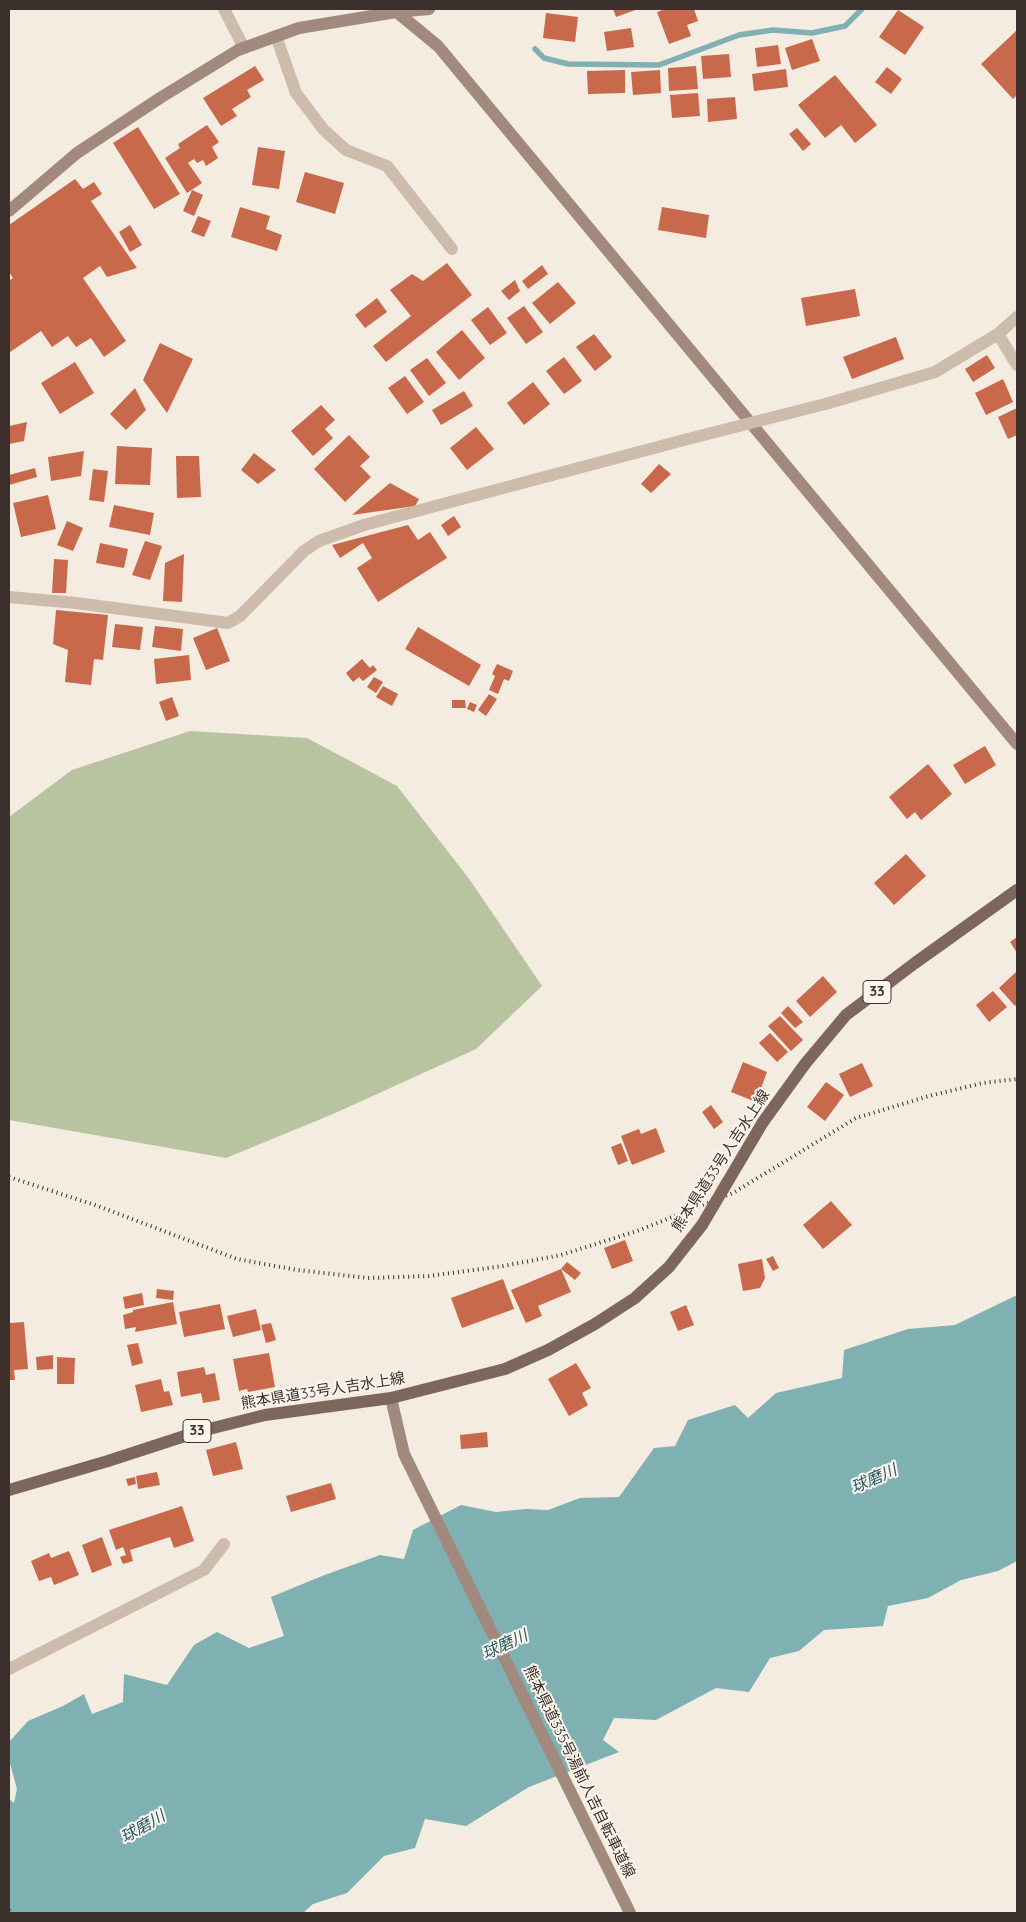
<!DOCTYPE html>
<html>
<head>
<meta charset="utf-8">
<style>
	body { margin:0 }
	#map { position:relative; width:1026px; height:1922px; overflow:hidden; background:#f4ebe1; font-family:Quicksand,sans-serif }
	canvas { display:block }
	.frame { position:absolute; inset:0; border:10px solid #3b302b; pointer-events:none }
</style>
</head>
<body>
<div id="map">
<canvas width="1026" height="1922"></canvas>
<div class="frame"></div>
</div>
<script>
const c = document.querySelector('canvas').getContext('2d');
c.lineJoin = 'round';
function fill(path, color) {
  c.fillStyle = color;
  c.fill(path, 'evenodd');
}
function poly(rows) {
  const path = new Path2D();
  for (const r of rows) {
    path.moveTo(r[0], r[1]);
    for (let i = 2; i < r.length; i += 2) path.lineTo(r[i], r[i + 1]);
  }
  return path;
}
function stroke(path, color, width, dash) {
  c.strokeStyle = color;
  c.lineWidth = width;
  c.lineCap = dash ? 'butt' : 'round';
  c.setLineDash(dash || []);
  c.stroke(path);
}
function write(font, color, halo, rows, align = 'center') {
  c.font = font + ' Quicksand,"Noto Sans JP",sans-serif';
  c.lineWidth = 4;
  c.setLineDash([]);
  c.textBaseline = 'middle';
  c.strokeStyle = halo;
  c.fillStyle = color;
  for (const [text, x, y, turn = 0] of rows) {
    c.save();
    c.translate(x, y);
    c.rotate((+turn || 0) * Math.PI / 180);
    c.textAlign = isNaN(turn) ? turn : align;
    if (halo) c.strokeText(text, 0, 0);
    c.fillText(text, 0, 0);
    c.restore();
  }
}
fill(poly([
	[190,731,307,738,397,786,470,880,542,986,476,1049,333,1114,226,1158,9,1120,9,817,72,770]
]), '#b8c4a0');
fill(poly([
	[1017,1295,1017,1561,998,1571,961,1580,928,1598,888,1606,883,1626,824,1630,799,1651,770,1658,749,1692,716,1688,656,1720,614,1718,603,1740,619,1752,529,1787,466,1826,425,1819,415,1848,384,1856,347,1893,313,1904,303,1913,9,1913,9,1799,14,1803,17,1789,9,1760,9,1742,28,1721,63,1706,84,1694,92,1714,123,1702,124,1674,167,1685,194,1645,217,1632,249,1648,284,1636,271,1597,322,1576,380,1555,404,1559,413,1530,461,1505,496,1512,526,1509,548,1510,580,1498,619,1497,654,1448,675,1446,688,1420,735,1405,748,1418,776,1393,842,1378,844,1350,908,1329,955,1325]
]), '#7fb0b2');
stroke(poly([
	[535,49,544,58,568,64,659,65,739,35,773,30,812,33,845,26,862,9]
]), '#7fb0b2', 5.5);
fill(poly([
	[613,9,638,9,616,17],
	[666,9,694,9,698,21,687,25,691,36,669,44,657,12],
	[898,10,924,27,905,55,879,37],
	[546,13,578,17,575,42,543,38],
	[631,28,634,47,607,51,604,32],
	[1017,30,1017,95,1013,99,981,64],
	[812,39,820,61,792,70,785,48],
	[778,45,781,64,757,67,755,48],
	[729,54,731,77,703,79,701,56],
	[255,66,264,80,247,90,251,97,232,109,237,116,221,126,203,98],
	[696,66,698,89,669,91,668,68],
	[887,67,902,79,891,94,875,82],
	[786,69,788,87,754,91,752,74],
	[625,70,625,93,588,94,587,71],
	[660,70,661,93,633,95,631,72],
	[835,75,877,125,855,143,841,125,825,138,798,105],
	[698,93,700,116,672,118,670,95],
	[735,97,737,119,708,122,707,99],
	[207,125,219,142,212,147,218,158,206,166,203,160,197,163,194,159,188,163,202,183,187,193,165,158,180,148,178,144],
	[138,127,180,194,154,209,113,143],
	[797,128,811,144,803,151,789,134],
	[258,147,285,151,279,189,252,185],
	[305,172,344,183,335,214,296,202],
	[75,179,83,189,94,182,102,194,91,201,137,268,107,277,100,266,83,278,126,341,104,357,91,338,76,347,68,336,52,347,41,331,10,352,9,281,13,278,9,272,9,225],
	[192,190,203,195,194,216,183,211],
	[240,207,270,216,266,229,282,235,277,251,231,237],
	[662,207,709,215,706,238,658,230],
	[198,216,211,221,204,237,191,232],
	[130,225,142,245,130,252,119,232],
	[447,263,472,295,386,362,373,346,411,316,390,290,412,274,423,281],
	[542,265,548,274,528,289,522,281],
	[515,280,520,291,509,300,501,291],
	[558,282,576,303,550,324,532,303],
	[855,289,860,316,806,326,801,298],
	[377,298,387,312,365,328,355,315],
	[524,306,543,332,526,344,507,318],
	[488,307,507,333,490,345,471,320],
	[462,330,485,358,459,380,436,352],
	[594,334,612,357,595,371,576,347],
	[896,337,904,359,852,379,843,357],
	[160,343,193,359,167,413,143,380],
	[987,355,995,368,973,382,965,369],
	[564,357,582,381,564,394,546,371],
	[427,358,446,383,429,396,410,370],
	[75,362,94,393,60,414,41,383],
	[405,376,424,402,407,414,388,388],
	[1003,379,1013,402,986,415,975,393],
	[533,382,550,404,524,425,507,403],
	[135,388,146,410,126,430,110,414],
	[464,391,473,406,441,425,432,410],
	[321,405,335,420,325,429,333,438,313,456,291,431],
	[1017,408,1017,435,1008,439,998,417],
	[27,422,24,441,9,444,9,426],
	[476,427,494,449,467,470,450,448],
	[349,435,370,457,360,466,371,477,345,502,314,469],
	[117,446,152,448,150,485,115,484],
	[84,451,81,476,51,481,48,457],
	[254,453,276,470,258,484,241,470],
	[176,456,199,456,201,497,177,498],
	[659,464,671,474,651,493,641,484],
	[35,468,37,477,9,485,9,475],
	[93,469,108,471,104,502,89,500],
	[390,483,419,499,415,506,352,515],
	[48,495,56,529,21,537,13,503],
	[114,505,154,513,150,535,109,527],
	[454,516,461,527,448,536,441,525],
	[67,521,83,528,73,551,57,545],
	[408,525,418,540,430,532,447,558,378,602,357,568,372,558,363,543,340,558,332,545],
	[145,541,162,546,150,580,132,575],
	[100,543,128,549,124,568,96,563],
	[184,554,182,602,163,601,165,563],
	[54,559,68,560,66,593,52,593],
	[56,610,108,615,103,660,94,659,91,685,65,682,68,650,53,644],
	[115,624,143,627,140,650,112,647],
	[155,626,183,629,181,651,152,647],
	[418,627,481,665,469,686,405,649],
	[217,628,230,661,206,670,193,638],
	[189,655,191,680,156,684,154,659],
	[362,659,370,668,373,665,377,670,363,681,359,677,353,682,346,673],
	[497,664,513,671,509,681,504,679,498,694,489,690,495,676,492,674],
	[374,677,383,682,376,693,367,687],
	[383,686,398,694,392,706,376,697],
	[489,694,497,699,486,716,478,710],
	[172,697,179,716,166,721,159,702],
	[452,700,465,700,466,708,452,708],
	[470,702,477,705,474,712,467,709],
	[985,746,996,765,965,784,953,765],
	[928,764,952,794,921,820,915,812,907,819,889,797],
	[906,854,926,876,894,905,874,883],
	[1017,937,1017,953,1010,942],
	[1017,971,1017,1004,1015,1006,999,988],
	[823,976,837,992,810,1017,796,1001],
	[993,991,1007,1007,989,1022,976,1005],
	[788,1006,803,1022,795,1028,781,1013],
	[780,1016,803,1040,791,1051,768,1026],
	[770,1033,788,1052,777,1062,759,1043],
	[743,1062,767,1072,756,1102,731,1092],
	[862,1063,873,1086,850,1097,839,1074],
	[826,1082,844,1095,825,1121,807,1107],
	[711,1105,723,1122,714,1129,702,1112],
	[656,1128,665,1152,632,1165,621,1136,639,1129,641,1134],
	[621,1143,628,1161,618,1165,611,1147],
	[831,1201,852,1225,823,1249,803,1225],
	[625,1240,633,1261,612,1269,604,1248],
	[773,1256,779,1268,773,1271,766,1259],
	[762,1259,765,1278,760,1288,743,1291,738,1264],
	[567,1262,581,1273,575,1280,561,1269],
	[561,1269,571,1292,538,1306,542,1316,526,1323,511,1290],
	[503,1279,514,1309,462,1328,451,1298],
	[157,1289,174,1291,173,1300,156,1298],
	[142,1293,144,1305,125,1309,123,1297],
	[173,1302,177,1324,135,1332,136,1327,125,1329,123,1315,133,1312,133,1310],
	[220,1304,225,1329,184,1337,179,1312],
	[686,1305,694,1325,678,1331,670,1312],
	[256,1309,261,1330,233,1337,227,1316],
	[24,1322,28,1369,14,1370,15,1380,9,1380,9,1323],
	[271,1323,276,1340,266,1343,261,1325],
	[138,1343,143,1363,132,1366,127,1345],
	[269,1353,275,1387,248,1392,247,1389,239,1391,233,1359],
	[53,1355,53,1369,37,1370,36,1357],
	[57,1357,75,1358,74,1384,57,1384],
	[576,1363,591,1388,582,1393,588,1405,569,1416,548,1379],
	[204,1367,206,1375,215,1373,220,1400,203,1403,201,1393,181,1397,177,1372],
	[161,1379,164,1392,169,1391,173,1405,141,1412,135,1385],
	[487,1432,488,1447,461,1449,460,1435],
	[236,1442,243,1469,213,1476,206,1450],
	[157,1472,160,1485,138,1489,136,1476],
	[135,1477,136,1484,128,1486,126,1479],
	[331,1483,336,1499,291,1512,286,1496],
	[182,1506,194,1541,174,1548,170,1537,130,1550,133,1561,123,1564,120,1557,126,1555,123,1547,116,1550,109,1530],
	[102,1537,112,1565,92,1573,82,1545],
	[69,1551,79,1575,54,1585,51,1577,39,1581,31,1561,49,1553,51,1558]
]), '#c8694b');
stroke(poly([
	[224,9,244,48],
	[276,36,296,93,323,129,346,150,387,166,452,249],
	[998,334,1017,365],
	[829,403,935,372,998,334,1017,317],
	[9,597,76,603,228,623,240,616,304,551,319,541,364,525,684,440],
	[9,1669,204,1570,224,1544]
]), '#cdbbac', 12);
stroke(poly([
	[393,9,438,46,1017,744],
	[9,211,77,153,160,98,238,50,299,28,396,12,429,9],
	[391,1398,404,1454,630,1913]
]), '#a18a7d', 12);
stroke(poly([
	[763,1122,805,1064,846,1015,915,963,1017,890],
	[9,1490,108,1461,197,1432,265,1415,391,1398,505,1369,548,1350,595,1324,635,1298,669,1267,702,1225]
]), '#7d675c', 12);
stroke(poly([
	[9,1177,98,1206,237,1259,297,1270,368,1278,429,1276,503,1266,561,1255,637,1231,733,1193,856,1118,929,1096,983,1083,1017,1079],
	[9,1910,11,1913]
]), '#3b302b', 4, [1, 4]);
stroke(poly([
	[684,440,829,403]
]), '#cdbbac', 12);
stroke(poly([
	[702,1225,763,1122]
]), '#7d675c', 12);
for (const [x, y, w] of [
	[877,992,28],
	[197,1431,28]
]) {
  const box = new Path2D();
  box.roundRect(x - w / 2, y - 11.5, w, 23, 4);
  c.fillStyle = '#fbf5ee';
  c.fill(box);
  stroke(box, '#3b302b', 1);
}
write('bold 14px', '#3b302b', null, [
	["33",877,992],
	["33",197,1431]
]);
write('15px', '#3b302b', '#fbf5ee', [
	["熊本県道33号人吉水上線",721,1161,-57],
	["熊本県道33号人吉水上線",323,1391,-9],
	["熊本県道335号湯前人吉自転車道線",579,1772,64]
]);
write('italic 16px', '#1f5a5e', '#fbf5ee', [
	["球磨川",874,1479,-24],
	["球磨川",505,1645,-25],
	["球磨川",143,1827,-30]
]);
</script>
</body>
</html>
